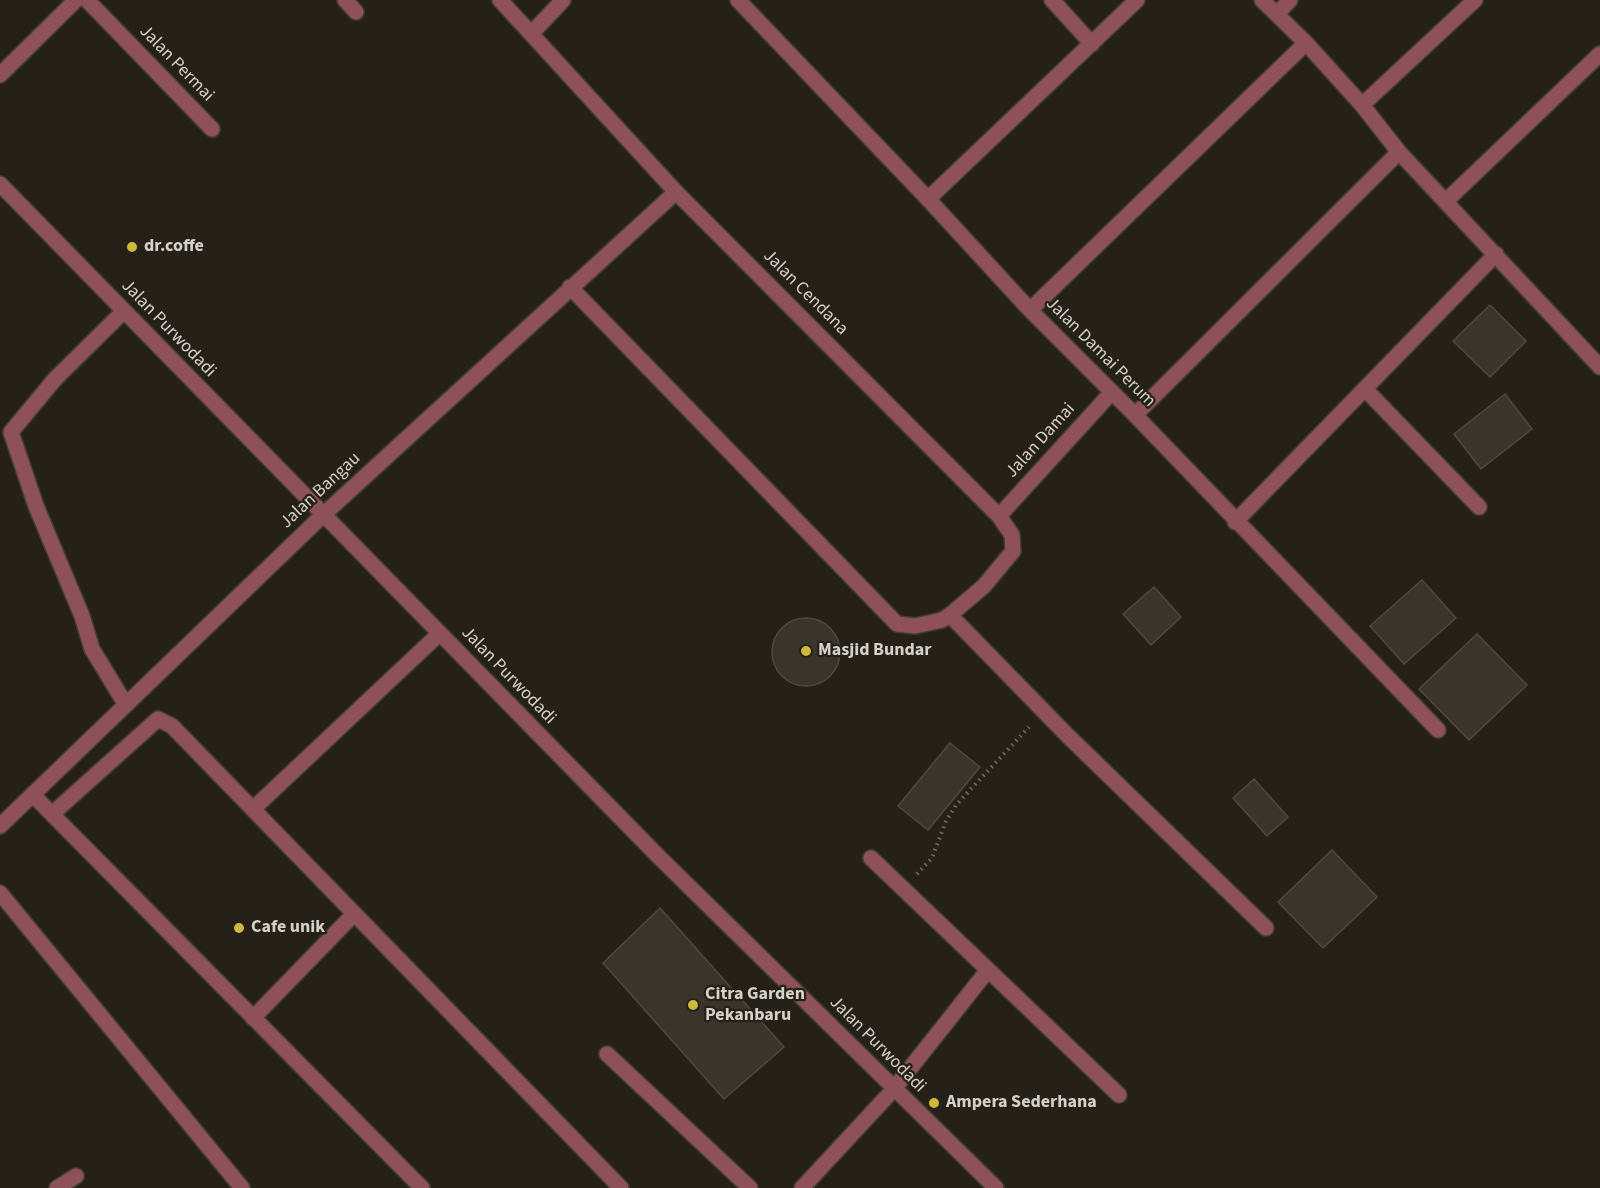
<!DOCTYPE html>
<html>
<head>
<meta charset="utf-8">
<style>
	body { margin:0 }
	canvas { display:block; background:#262118 }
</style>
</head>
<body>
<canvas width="1600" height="1188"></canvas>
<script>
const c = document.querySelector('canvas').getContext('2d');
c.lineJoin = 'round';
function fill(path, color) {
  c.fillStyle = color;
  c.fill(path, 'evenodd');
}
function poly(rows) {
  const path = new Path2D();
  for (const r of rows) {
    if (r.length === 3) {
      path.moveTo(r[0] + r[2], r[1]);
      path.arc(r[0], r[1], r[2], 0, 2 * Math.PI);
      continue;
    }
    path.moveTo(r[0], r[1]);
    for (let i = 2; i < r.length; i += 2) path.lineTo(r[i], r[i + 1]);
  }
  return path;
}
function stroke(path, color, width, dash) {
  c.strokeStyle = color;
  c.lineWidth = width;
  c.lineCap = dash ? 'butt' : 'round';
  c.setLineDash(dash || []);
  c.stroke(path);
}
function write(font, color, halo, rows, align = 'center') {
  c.font = font + ' "Source Sans 3",sans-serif';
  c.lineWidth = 4.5;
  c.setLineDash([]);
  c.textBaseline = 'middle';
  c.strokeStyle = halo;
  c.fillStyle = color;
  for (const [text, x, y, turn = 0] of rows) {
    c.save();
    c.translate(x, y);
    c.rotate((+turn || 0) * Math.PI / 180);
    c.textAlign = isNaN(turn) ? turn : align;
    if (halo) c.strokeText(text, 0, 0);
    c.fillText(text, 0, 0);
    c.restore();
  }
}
const building = poly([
	[1490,305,1526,341,1490,377,1453,341,1490,305],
	[1505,394,1532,429,1481,469,1454,434,1505,394],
	[1422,580,1456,618,1404,664,1370,626,1422,580],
	[1154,587,1181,617,1151,645,1123,614,1154,587],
	[806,652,34],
	[1477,634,1527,685,1469,740,1419,689,1477,634],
	[950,743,980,767,928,830,898,806,950,743],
	[1254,779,1288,817,1267,836,1233,798,1254,779],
	[1332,850,1377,897,1323,948,1278,902,1332,850],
	[660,908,784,1047,724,1099,603,963,660,908]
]);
fill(building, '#3b342b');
stroke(building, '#514940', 1.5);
const minor = poly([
	[87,0,212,129],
	[345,0,356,12],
	[500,0,676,192,999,516,1012,535,1013,551,984,586,950,615],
	[738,0,928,199,1030,310,1135,415,1438,730],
	[1052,0,1092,44],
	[1262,0,1306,43,1362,105,1399,152,1600,367],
	[1277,14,1290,0],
	[532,33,563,0],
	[0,75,76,0],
	[1362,105,1475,0],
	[0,184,657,855,996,1188],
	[928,199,1137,0],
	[1447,200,1600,54],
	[570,287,897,624,915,626,942,620,950,615,1068,736,1266,928],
	[1030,310,1306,43],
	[124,311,55,379,11,432,36,506,82,616,92,649,126,705],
	[1365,389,1479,507],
	[1135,415,1399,152],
	[999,516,1112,392],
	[1235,522,1496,254],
	[33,795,422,1188],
	[253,809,439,634],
	[52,814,158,719,172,726,621,1188],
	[0,826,323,515,676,192],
	[871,858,1119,1095],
	[0,893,242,1188],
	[253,1018,354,914],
	[607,1054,750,1188],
	[57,1188,76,1176],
	[802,1188,893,1090,988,970]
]);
stroke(minor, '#423d35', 18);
stroke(poly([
	[917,874,932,858,946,821,956,805,1029,727]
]), '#716c65', 4, [1.5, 4.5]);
stroke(minor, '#8e5159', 15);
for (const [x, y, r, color] of [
	[132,247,6,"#cfb837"],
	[806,651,6,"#cfb837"],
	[239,928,6,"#cfb837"],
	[693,1005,6,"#cfb837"],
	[934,1103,6,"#cfb837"]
]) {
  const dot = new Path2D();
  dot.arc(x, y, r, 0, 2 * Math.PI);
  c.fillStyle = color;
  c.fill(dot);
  stroke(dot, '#262118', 2);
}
write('18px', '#d4d1cb', '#262118', [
	["Jalan Permai",176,64,46],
	["Jalan Cendana",805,293,45],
	["Jalan Purwodadi",168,329,46],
	["Jalan Damai Perum",1100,353,45],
	["Jalan Damai",1041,441,-48],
	["Jalan Bangau",321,491,-43],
	["Jalan Purwodadi",508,676,46],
	["Jalan Purwodadi",877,1045,45]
]);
write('bold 18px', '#d4d1cb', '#262118', [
	["dr.coffe",144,247],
	["Masjid Bundar",818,651],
	["Cafe unik",251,928],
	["Citra Garden",705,995],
	["Pekanbaru",705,1016],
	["Ampera Sederhana",946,1103]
], 'left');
</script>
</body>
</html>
